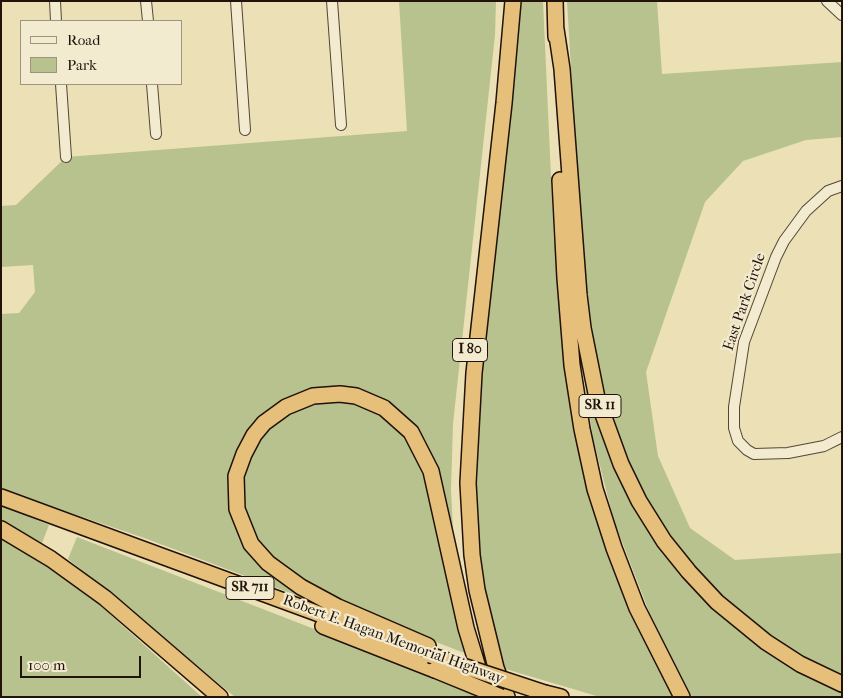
<!DOCTYPE html>
<html>
<head>
<meta charset="utf-8">
<style>
	body { margin:0 }
	#map { position:relative; width:843px; height:698px; overflow:hidden; background:#ece0b6; font-family:"IM FELL French Canon",serif }
	canvas { display:block }
	.frame { position:absolute; inset:0; border:2px solid #21120a; pointer-events:none }
	.legend { position:absolute; left:20px; top:20px; width:162px; height:65px; box-sizing:border-box; background:#f3ebd0; border:1px solid #9f9481; margin:0; padding:6px 9px; list-style:none; font-size:15px; color:#21120a }
	.legend li { display:flex; align-items:center; gap:10px; height:25px }
	.legend b { width:25px; border:1px solid #9f9481 }
	.scale { position:absolute; left:20px; top:656px; width:121px; height:22px; box-sizing:border-box; border:2px solid #21120a; border-top:0; padding-left:6px; font-size:15px; line-height:18px; white-space:nowrap; color:#21120a; -webkit-text-stroke:4px #f3ebd0; paint-order:stroke }
</style>
</head>
<body>
<div id="map">
<canvas width="843" height="698"></canvas>
<div class="frame"></div>
<ul class="legend">
<li><b style="height:6px;background:#f3ebd0"></b>Road</li>
<li><b style="height:14px;background:#b7c28f"></b>Park</li>
</ul>
<div class="scale">100 m</div>
</div>
<script>
const c = document.querySelector('canvas').getContext('2d');
c.lineJoin = 'round';
function fill(path, color) {
  c.fillStyle = color;
  c.fill(path, 'evenodd');
}
function poly(rows) {
  const path = new Path2D();
  for (const r of rows) {
    path.moveTo(r[0], r[1]);
    for (let i = 2; i < r.length; i += 2) path.lineTo(r[i], r[i + 1]);
  }
  return path;
}
function stroke(path, color, width, dash) {
  c.strokeStyle = color;
  c.lineWidth = width;
  c.lineCap = dash ? 'butt' : 'round';
  c.setLineDash(dash || []);
  c.stroke(path);
}
function write(font, color, halo, rows, align = 'center') {
  c.font = font + ' "IM FELL French Canon",serif';
  c.lineWidth = 4.5;
  c.setLineDash([]);
  c.textBaseline = 'middle';
  c.strokeStyle = halo;
  c.fillStyle = color;
  for (const [text, x, y, turn = 0] of rows) {
    c.save();
    c.translate(x, y);
    c.rotate((+turn || 0) * Math.PI / 180);
    c.textAlign = isNaN(turn) ? turn : align;
    if (halo) c.strokeText(text, 0, 0);
    c.fillText(text, 0, 0);
    c.restore();
  }
}
fill(poly([
	[399,1,496,1,495,35,453,424,451,490,454,550,411,424,323,390,245,440,238,527,314,602,147,539,1,489,1,314,19,313,35,292,33,265,1,267,1,206,16,205,66,157,407,131],
	[519,1,543,1,554,243,558,252,577,440,674,697,600,697,502,668,492,631,477,533,475,490,475,434],
	[567,1,657,1,662,74,842,62,842,137,806,140,743,161,705,202,646,372,658,456,690,528,735,560,842,553,842,677,783,645,727,603,679,551,640,492,617,438,598,379,585,304],
	[579,346,582,346,612,452,702,593,842,688,842,697,692,697,650,614,614,521,593,438],
	[354,401,380,411,400,428,425,471,467,654,392,625,320,591,276,564,255,540,242,505,243,476,248,455,273,422,311,402],
	[1,505,49,525,42,543,1,520],
	[77,537,469,689,480,697,235,697,68,559],
	[1,539,37,560,94,600,202,697,1,697]
]), '#b7c28f');
const minor = poly([
	[55,1,56,21],
	[146,1,148,21],
	[236,1,245,130],
	[332,1,341,125],
	[827,1,842,15],
	[61,84,66,157],
	[152,84,156,134],
	[842,186,828,191,806,211,784,241,776,257,744,342,734,407,734,428,738,441,747,450,754,454,788,453,824,446,842,437]
]);
const highway = poly([
	[555,1,556,37],
	[556,29,562,69,579,295,583,328,597,398,621,464,639,501,664,541,689,572,717,602,766,642,800,664,842,684],
	[560,180,565,278,572,365,582,429,595,489,614,548,637,608,682,697],
	[1,497,398,643],
	[1,529,51,559,105,598,220,697],
	[323,626,435,670],
	[428,646,338,607,301,587,268,563,251,544,237,509,236,476,244,454,254,435,264,423,286,407,313,396,340,394,356,396,384,408,411,432,431,471,466,628,487,697],
	[545,693,561,697],
	[507,697,496,668,477,590,472,555,468,483,474,373,504,103,513,1]
]);
stroke(minor, '#544635', 12);
stroke(highway, '#21120a', 18);
stroke(minor, '#f3ebd0', 10);
stroke(highway, '#e6c07b', 15);
const highwayBridge = poly([
	[430,655,545,693],
	[435,670,501,697]
]);
stroke(highwayBridge, '#21120a', 18, []);
stroke(highwayBridge, '#e6c07b', 15);
for (const [x, y, w] of [
	[470,350,35],
	[600,406,42],
	[250,588,48]
]) {
  const box = new Path2D();
  box.roundRect(x - w / 2, y - 11.5, w, 23, 4);
  c.fillStyle = '#f3ebd0';
  c.fill(box);
  stroke(box, '#21120a', 1);
}
write('bold 14px', '#21120a', null, [
	["I 80",470,350],
	["SR 11",600,406],
	["SR 711",250,588]
]);
write('15px', '#21120a', '#f3ebd0', [
	["East Park Circle",745,302,-71],
	["Robert E. Hagan Memorial Highway",393,640,20]
]);
</script>
</body>
</html>
